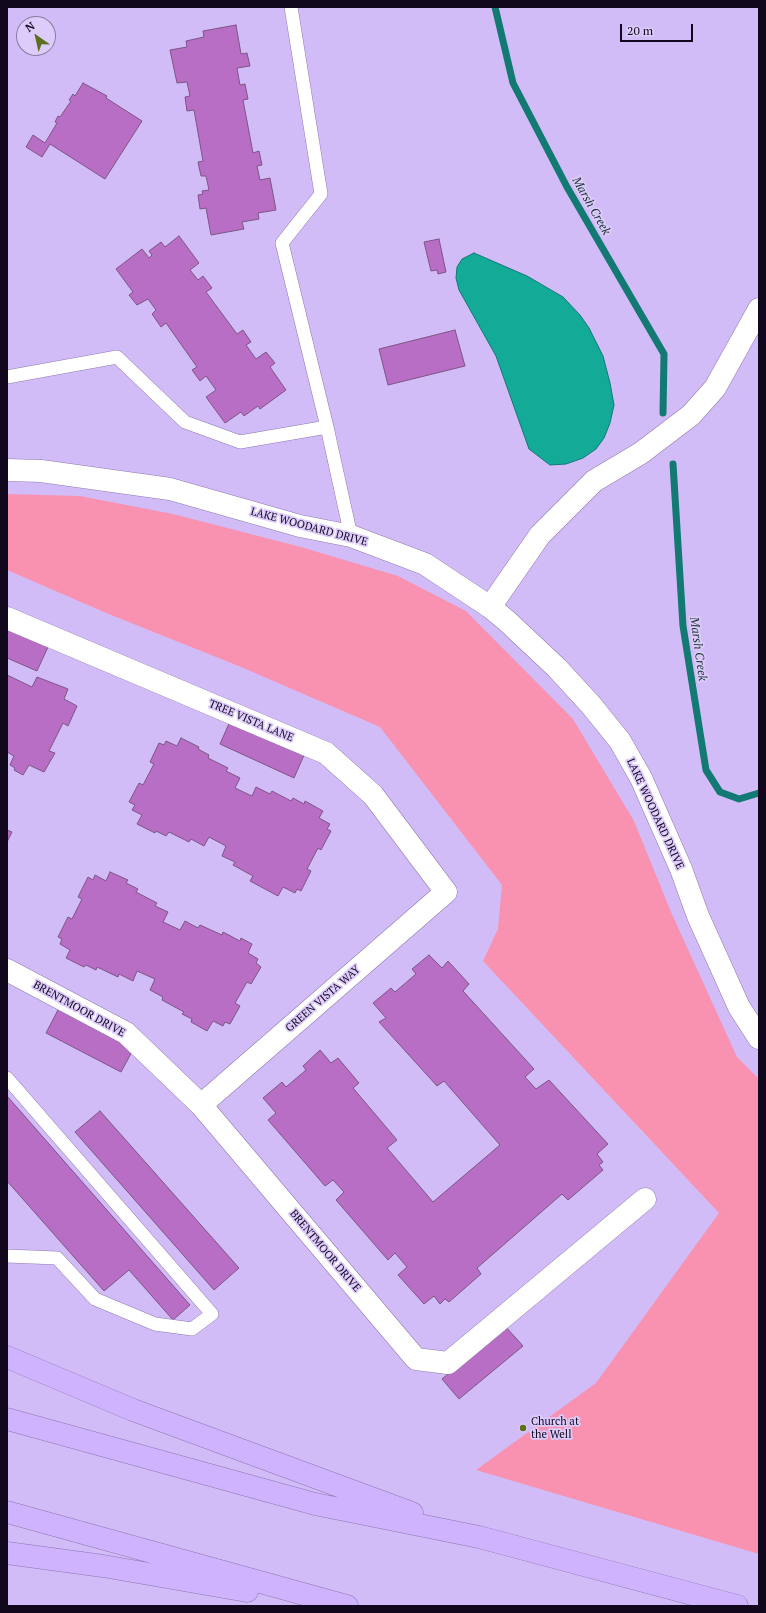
<!DOCTYPE html>
<html>
<head>
<meta charset="utf-8">
<style>
	body { margin:0 }
	#map { position:relative; width:766px; height:1613px; overflow:hidden; background:#d2bcf8; font-family:"PT Serif",serif }
	canvas { display:block }
	.frame { position:absolute; inset:0; border:8px solid #11081d; pointer-events:none }
	.north { position:absolute; left:16px; top:16px; width:40px; height:40px; box-sizing:border-box; background:#ddcbfc; border:1px solid #8b7da3; border-radius:50%; rotate:326deg; font-size:11px; font-weight:700; line-height:16px; text-align:center; color:#11081d }
	.north::after { content:''; display:block; margin:auto; width:14px; height:18px; background:#5c6f1c; clip-path:polygon(50% 0,100% 100%,50% 72%,0 100%) }
	.scale { position:absolute; left:620px; top:24px; width:73px; height:18px; box-sizing:border-box; border:2px solid #11081d; border-top:0; padding-left:5px; font-size:12px; line-height:14px; white-space:nowrap; color:#11081d; -webkit-text-stroke:3px #ddcbfc; paint-order:stroke }
</style>
</head>
<body>
<div id="map">
<canvas width="766" height="1613"></canvas>
<div class="frame"></div>
<div class="north">N</div>
<div class="scale">20 m</div>
</div>
<script>
const c = document.querySelector('canvas').getContext('2d');
c.lineJoin = 'round';
function fill(path, color) {
  c.fillStyle = color;
  c.fill(path, 'evenodd');
}
function poly(rows) {
  const path = new Path2D();
  for (const r of rows) {
    path.moveTo(r[0], r[1]);
    for (let i = 2; i < r.length; i += 2) path.lineTo(r[i], r[i + 1]);
  }
  return path;
}
function stroke(path, color, width, dash) {
  c.strokeStyle = color;
  c.lineWidth = width;
  c.lineCap = dash ? 'butt' : 'round';
  c.setLineDash(dash || []);
  c.stroke(path);
}
function write(font, color, halo, rows, align = 'center') {
  c.font = font + ' "PT Serif",serif';
  c.lineWidth = 3.5;
  c.setLineDash([]);
  c.textBaseline = 'middle';
  c.strokeStyle = halo;
  c.fillStyle = color;
  for (const [text, x, y, turn = 0] of rows) {
    c.save();
    c.translate(x, y);
    c.rotate((+turn || 0) * Math.PI / 180);
    c.textAlign = isNaN(turn) ? turn : align;
    if (halo) c.strokeText(text, 0, 0);
    c.fillText(text, 0, 0);
    c.restore();
  }
}
fill(poly([
	[7,494,80,496,173,514,301,547,398,576,466,611,573,719,634,821,671,912,737,1057,759,1079,759,1554,476,1470,596,1383,719,1213,483,961,498,929,502,885,380,727,241,667,111,615,7,570]
]), '#f892b0');
const water = poly([
	[474,253,527,276,563,297,580,315,589,328,603,356,610,383,614,405,610,423,604,438,596,449,583,458,566,464,550,465,529,449,496,356,459,290,456,278,457,267,462,259,474,253]
]);
fill(water, '#13aa98');
stroke(water, '#127973', 1);
stroke(poly([
	[495,7,513,83,567,187,664,354,663,413],
	[673,464,683,626,706,770,720,792,739,799,759,793]
]), '#127973', 7);
const building = poly([
	[236,25,241,54,247,53,250,66,237,68,240,85,245,84,248,99,243,100,253,153,259,151,262,165,257,166,260,180,270,178,276,210,258,213,259,219,242,222,244,229,211,235,206,208,200,209,198,195,203,194,202,191,209,190,206,176,201,176,198,162,203,161,194,110,187,111,185,97,190,96,187,82,177,83,170,50,187,47,186,41,204,37,203,31,236,25],
	[83,83,107,96,106,98,142,121,105,179,50,144,42,157,26,147,33,135,45,143,57,123,55,122,58,116,60,117,71,101,69,100,73,94,75,96,83,83],
	[179,236,199,263,190,270,198,280,203,276,212,288,206,292,237,334,243,330,251,342,246,345,256,359,266,352,275,363,270,367,286,390,260,409,258,406,244,416,241,412,225,423,206,397,216,390,206,376,200,381,192,370,197,367,166,323,161,327,152,314,156,310,148,299,137,305,129,295,133,292,116,269,142,249,149,258,152,255,149,251,161,242,165,247,179,236],
	[439,239,446,272,438,274,437,270,431,271,424,242,439,239],
	[455,330,465,366,388,385,379,349,455,330],
	[7,628,48,647,37,671,7,658,7,628],
	[7,675,32,687,37,677,68,689,64,699,77,706,68,726,63,723,49,751,55,753,44,772,29,765,23,775,14,770,15,768,10,765,14,756,7,752,7,675],
	[231,719,305,753,294,778,220,744,231,719],
	[181,738,199,747,198,749,209,755,208,758,228,768,226,771,240,778,235,788,252,796,256,787,270,794,272,791,291,801,293,798,304,804,305,801,323,811,319,818,330,824,327,829,331,831,321,850,318,848,307,869,311,871,301,891,297,889,295,893,283,887,278,896,250,881,253,876,233,865,235,862,222,856,226,846,209,837,204,846,191,839,189,842,169,832,166,836,156,831,155,833,137,824,142,815,132,810,135,805,129,802,139,783,143,785,154,764,150,762,159,743,164,745,166,741,177,746,181,738],
	[7,830,12,832,7,842,7,830],
	[110,872,128,880,126,883,138,889,136,892,157,903,155,906,168,912,163,922,180,930,185,921,198,928,200,925,222,935,223,932,240,941,241,938,252,944,248,953,258,959,256,963,261,967,251,984,247,982,235,1003,240,1006,230,1024,225,1022,223,1026,213,1021,207,1031,191,1022,192,1019,182,1014,184,1012,162,1000,163,997,150,990,155,979,137,971,133,981,119,974,118,977,97,967,96,970,86,965,84,967,66,958,70,950,60,944,62,939,58,937,68,917,72,919,82,899,78,897,88,877,93,880,95,875,106,881,110,872],
	[429,955,442,968,448,961,469,984,463,991,534,1069,525,1077,536,1089,549,1080,608,1144,597,1154,603,1162,599,1165,603,1170,568,1200,562,1194,477,1268,481,1274,449,1302,445,1299,440,1304,434,1296,424,1304,398,1275,407,1267,395,1253,388,1260,336,1200,344,1192,333,1180,325,1186,268,1120,276,1113,263,1098,282,1082,286,1087,306,1070,303,1066,320,1050,331,1063,338,1058,359,1083,353,1088,397,1140,387,1148,433,1202,500,1145,444,1081,437,1086,379,1022,386,1018,373,1003,391,988,395,992,416,974,412,969,429,955],
	[59,1008,134,1048,121,1072,46,1033,59,1008],
	[7,1096,190,1305,173,1320,129,1270,104,1291,7,1181,7,1096],
	[100,1111,239,1268,214,1290,75,1132,100,1111],
	[505,1326,523,1346,459,1399,442,1379,505,1326]
]);
fill(building, '#b76ec4');
stroke(building, '#7d5584', 1);
const service = poly([
	[291,7,321,194,282,243,327,427,351,536],
	[7,377,117,357,185,422,240,442,327,427],
	[7,1078,212,1314,192,1329,155,1324,95,1299,57,1258,7,1256]
]);
const minor = poly([
	[490,607,540,535,594,481,641,453,691,415,715,388,759,309],
	[7,618,326,753,373,795,446,892,201,1105],
	[7,970,126,1033,201,1105,416,1359,448,1363,645,1199]
]);
const tertiary = poly([
	[7,470,41,471,170,489,300,526,351,536,425,564,490,607,507,621,557,668,591,705,620,741,641,778,681,869,698,916,739,1007,759,1038]
]);
const motorway = poly([
	[7,1357,133,1410,412,1513],
	[7,1419,315,1504,479,1537,737,1606],
	[7,1512,347,1606],
	[7,1553,103,1566,247,1591]
]);
stroke(service, '#8e79b1', 14);
stroke(minor, '#8e79b1', 23);
stroke(tertiary, '#8e79b1', 23);
stroke(motorway, '#8c77af', 23);
stroke(service, '#fff', 13);
stroke(minor, '#fff', 22);
stroke(tertiary, '#fff', 22);
stroke(motorway, '#cfb3fe', 22);
for (const [x, y, r, color] of [
	[523,1428,4,"#5c6f1c"]
]) {
  const dot = new Path2D();
  dot.arc(x, y, r, 0, 2 * Math.PI);
  c.fillStyle = color;
  c.fill(dot);
  stroke(dot, '#ddcbfc', 1.5);
}
write('11px', '#11081d', '#ddcbfc', [
	["LAKE WOODARD DRIVE",309,527,15],
	["TREE VISTA LANE",251,721,23],
	["LAKE WOODARD DRIVE",655,814,65],
	["GREEN VISTA WAY",323,999,-41],
	["BRENTMOOR DRIVE",79,1009,29],
	["BRENTMOOR DRIVE",325,1251,50]
]);
write('11px', '#11081d', '#ddcbfc', [
	["Church at",531,1422],
	["the Well",531,1435]
], 'left');
write('italic 12px', '#15312c', '#ddcbfc', [
	["Marsh Creek",591,206,60],
	["Marsh Creek",698,649,82]
]);
</script>
</body>
</html>
